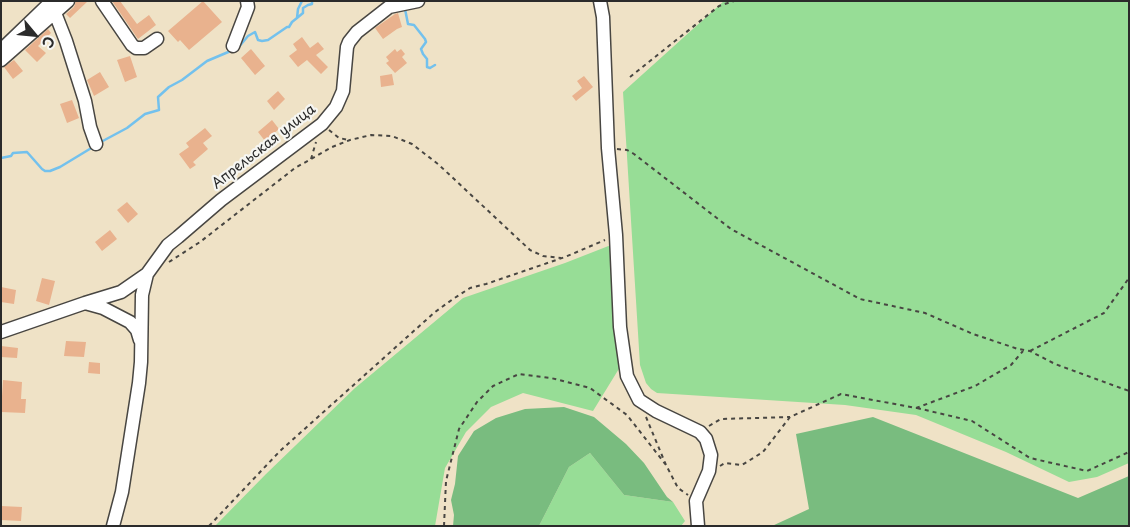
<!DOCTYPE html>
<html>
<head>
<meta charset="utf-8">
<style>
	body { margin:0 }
	#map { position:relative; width:1130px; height:527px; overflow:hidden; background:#efe2c6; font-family:"Playpen Sans",sans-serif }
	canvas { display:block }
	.frame { position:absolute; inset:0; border:2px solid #2b2b2b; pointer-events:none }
	.north { position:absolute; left:10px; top:10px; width:50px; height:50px; -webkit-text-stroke:4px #f6f6f2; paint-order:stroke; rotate:118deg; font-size:14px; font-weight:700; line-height:20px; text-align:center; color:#2b2b2b }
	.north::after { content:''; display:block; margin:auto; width:18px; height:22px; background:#2b2b2b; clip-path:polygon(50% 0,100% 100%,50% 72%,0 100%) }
</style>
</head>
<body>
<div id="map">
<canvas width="1130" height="527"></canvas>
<div class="frame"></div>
<div class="north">С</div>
</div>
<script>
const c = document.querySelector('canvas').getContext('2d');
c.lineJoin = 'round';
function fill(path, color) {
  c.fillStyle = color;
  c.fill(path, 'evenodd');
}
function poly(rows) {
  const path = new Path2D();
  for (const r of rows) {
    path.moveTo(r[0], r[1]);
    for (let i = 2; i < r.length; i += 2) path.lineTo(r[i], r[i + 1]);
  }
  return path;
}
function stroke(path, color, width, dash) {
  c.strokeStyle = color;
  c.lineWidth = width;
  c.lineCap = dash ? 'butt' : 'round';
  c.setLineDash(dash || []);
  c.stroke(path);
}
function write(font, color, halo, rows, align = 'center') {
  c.font = font + ' "Playpen Sans",sans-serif';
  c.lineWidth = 4.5;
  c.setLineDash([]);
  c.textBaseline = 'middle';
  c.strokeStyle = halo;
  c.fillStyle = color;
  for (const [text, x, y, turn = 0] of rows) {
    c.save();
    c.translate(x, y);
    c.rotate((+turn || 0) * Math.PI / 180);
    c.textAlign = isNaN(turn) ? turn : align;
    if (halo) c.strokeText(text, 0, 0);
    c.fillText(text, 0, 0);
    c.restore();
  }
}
fill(poly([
	[724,1,1129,1,1129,463,1097,477,1069,482,1006,452,916,415,845,405,657,393,651,389,646,383,640,365,623,92],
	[611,245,620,367,593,411,523,393,491,407,466,432,445,468,435,526,215,526,266,474,355,388,463,298,565,263],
	[590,453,624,495,673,502,685,521,681,526,539,526,569,467]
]), '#97dd96');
fill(poly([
	[564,407,594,417,626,444,644,463,667,497,673,502,624,495,590,453,569,467,539,526,453,526,454,515,451,500,455,484,458,456,474,431,496,418,525,409],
	[873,417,1078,498,1129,476,1129,526,772,526,809,509,796,434]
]), '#79bc7f');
stroke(poly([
	[405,9,408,24,414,25,425,39,426,42,421,49,423,54,427,59,427,67,430,68,435,65],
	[297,18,303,13,303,8,308,5,312,4,312,1],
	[238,48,248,36,255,32,258,40,262,41,268,40,287,27,289,27,292,22,297,18,298,9,302,1],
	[99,143,127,128,145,114,159,110,158,97,169,87,182,80,207,61,233,50],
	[1,158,11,156,13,153,27,152,42,169,45,171,50,171,60,167,93,147]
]), '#73c1ed', 2.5);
fill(poly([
	[76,1,88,1,70,18,66,14,74,7],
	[112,1,120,1,137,24,149,15,156,25,138,39],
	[203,1,222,22,189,50,180,40,178,42,168,31],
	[398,13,402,27,397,29,383,39,375,28,395,14],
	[48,29,51,33,38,46,46,53,37,62,25,50],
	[302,37,310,48,318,42,324,49,316,55,328,67,321,74,307,60,298,67,289,56,297,50,293,44],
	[251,49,265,66,255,75,241,58],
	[395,49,397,52,401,49,405,54,402,57,407,63,395,73,386,63,389,61,386,57],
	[130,56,137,77,125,82,117,60],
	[14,60,23,71,13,79,4,67],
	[100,72,109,87,94,96,87,80],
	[392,74,394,85,381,87,380,76],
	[584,76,593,87,576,101,572,96,582,88,577,81],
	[278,91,285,99,274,110,267,101],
	[72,100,79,118,67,123,60,104],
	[272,120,279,129,265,141,258,132],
	[205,128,212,136,203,143,208,149,193,162,196,165,190,169,179,154,189,147,186,143],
	[127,202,138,214,128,223,117,210],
	[110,230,117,239,102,251,95,242],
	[42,278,55,281,49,305,36,301],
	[1,287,16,290,14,304,1,302],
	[66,341,86,342,84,357,64,356],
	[1,346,18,348,17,358,1,357],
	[89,362,100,363,100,374,88,373],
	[3,380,22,382,21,399,26,399,25,413,1,412],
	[1,506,22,507,21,521,1,520]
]), '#e9b28e');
const minor = poly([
	[102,1,132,45,136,48,144,48,157,39],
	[600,1,603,17,608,148,616,235,620,327,627,376,639,400,656,411,700,432,706,439,711,455,709,471,696,501,698,526],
	[55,13,66,41,85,101,90,127,96,144],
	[233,46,248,7,247,1],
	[1,50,52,1],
	[1,60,68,1],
	[85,303,103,308,130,322,137,330,140,340],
	[1,332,85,303,121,292,147,274,168,245,178,237,221,200,322,124,336,107,343,91,347,47,349,42,357,32,389,7,418,1],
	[113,526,122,492,139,383,141,362,142,295,147,274]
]);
stroke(minor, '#484642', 15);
stroke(poly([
	[630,77,719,6,734,1],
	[329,130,339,138,349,140],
	[617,149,627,150,634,154,731,229,860,299,925,313,973,334,1018,349,1030,351,1055,364,1129,391],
	[311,159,316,142],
	[169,262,200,242,295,168,311,159,332,147,350,140,371,135,392,136,412,144,438,164,530,250,543,256,561,258],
	[1030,351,1104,313,1129,278],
	[917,408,972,421,1030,458,1087,471,1129,452],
	[646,417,666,465,678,488,688,495],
	[709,426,721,419,790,417],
	[720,466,725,463,742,465,763,452,790,417,841,394,916,408,975,386,1011,365,1023,351],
	[209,526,280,451,435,312,453,299,470,288,486,284,565,257,605,240],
	[444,526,446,481,459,429,477,402,493,386,519,374,551,378,590,388,627,415,666,465]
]), '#484642', 2, [4, 4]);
stroke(minor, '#fff', 12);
write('14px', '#2b2b2b', '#f6f6f2', [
	["Апрельская улица",264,147,-38]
]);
</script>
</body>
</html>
